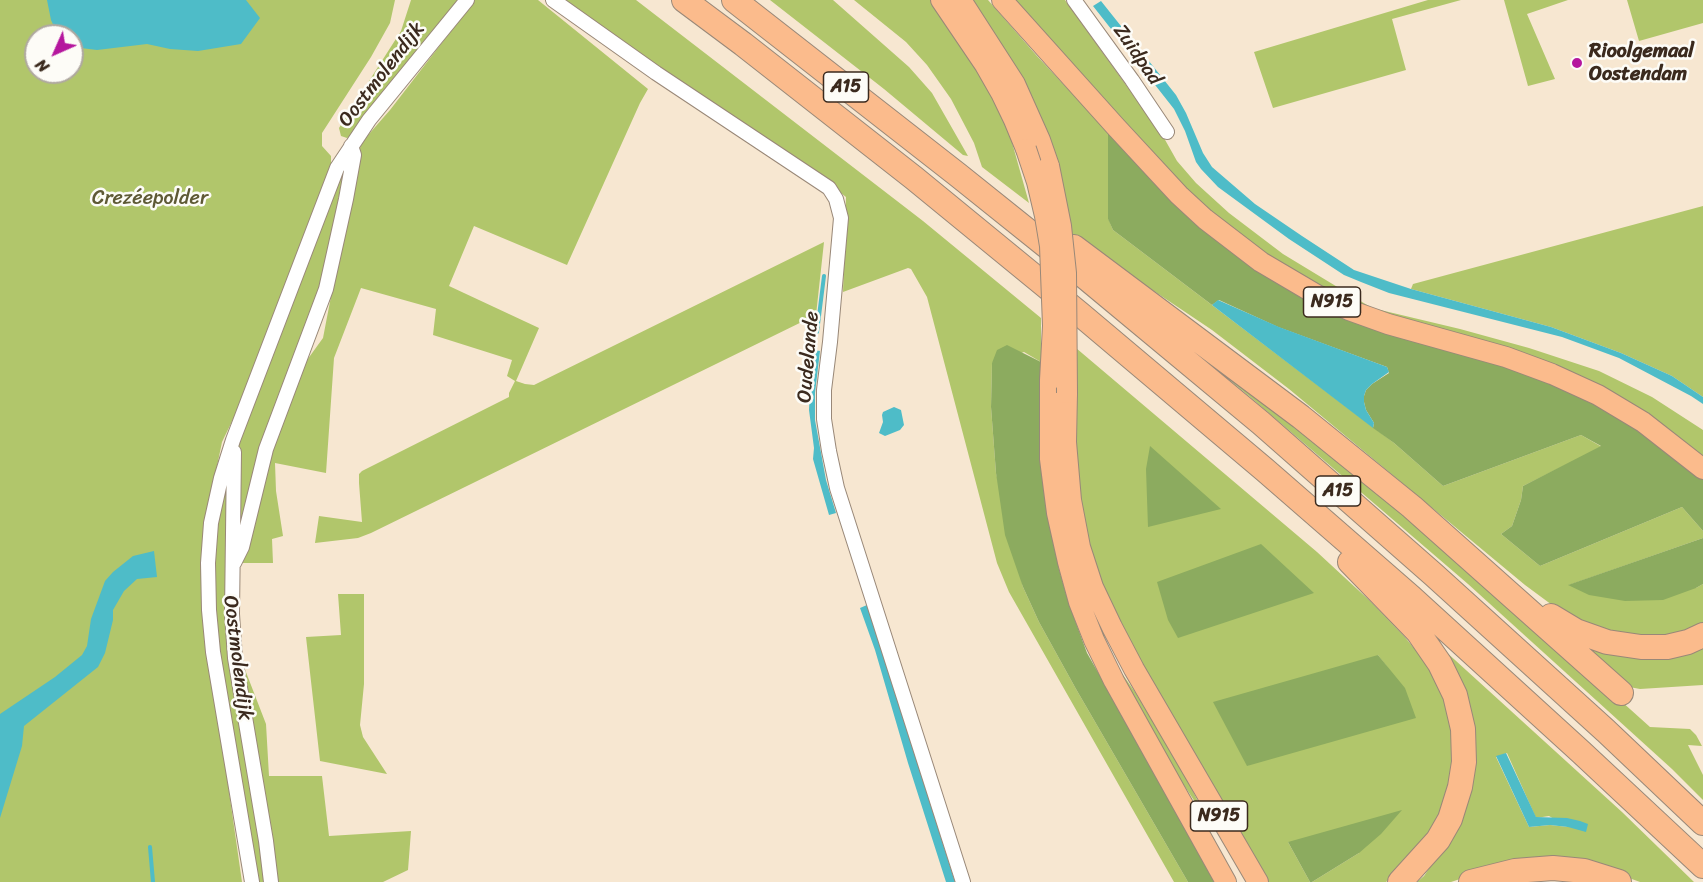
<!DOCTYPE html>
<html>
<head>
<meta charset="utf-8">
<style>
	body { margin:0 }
	#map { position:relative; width:1703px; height:882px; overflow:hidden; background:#f7e7d1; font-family:Sriracha,sans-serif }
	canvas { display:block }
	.north { position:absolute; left:24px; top:24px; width:60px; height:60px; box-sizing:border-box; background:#fdfcf7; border:2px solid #afa8a0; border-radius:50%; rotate:225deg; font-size:16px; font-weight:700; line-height:24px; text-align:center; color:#3b2a1e }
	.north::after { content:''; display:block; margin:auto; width:21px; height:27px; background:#b5179e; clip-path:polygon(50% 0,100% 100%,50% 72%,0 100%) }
</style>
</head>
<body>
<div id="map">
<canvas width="1703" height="882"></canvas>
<div class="north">N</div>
</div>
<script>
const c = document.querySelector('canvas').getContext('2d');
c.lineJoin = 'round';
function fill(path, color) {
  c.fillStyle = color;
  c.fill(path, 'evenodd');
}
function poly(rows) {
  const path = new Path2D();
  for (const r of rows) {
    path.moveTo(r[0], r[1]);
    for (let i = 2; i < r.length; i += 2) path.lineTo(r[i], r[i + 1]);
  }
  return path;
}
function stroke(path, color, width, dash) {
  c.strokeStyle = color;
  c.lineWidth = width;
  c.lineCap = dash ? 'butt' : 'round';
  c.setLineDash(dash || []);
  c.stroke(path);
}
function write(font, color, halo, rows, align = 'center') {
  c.font = font + ' Sriracha,sans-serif';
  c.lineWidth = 5;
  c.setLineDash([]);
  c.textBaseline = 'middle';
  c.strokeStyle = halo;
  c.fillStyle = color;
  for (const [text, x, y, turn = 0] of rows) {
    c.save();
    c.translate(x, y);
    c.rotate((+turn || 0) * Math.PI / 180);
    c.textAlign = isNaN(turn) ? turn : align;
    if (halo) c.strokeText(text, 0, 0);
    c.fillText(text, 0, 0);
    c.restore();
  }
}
fill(poly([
	[0,0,395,0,390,23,371,57,322,133,322,146,331,156,331,164,236,413,222,442,205,524,203,610,242,882,0,882],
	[36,36,72,36,72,72,36,72],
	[411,0,460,0,354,135,347,138,341,136,339,128,401,31],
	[475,0,538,0,648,89,640,103,567,265,474,226,449,286,539,328,516,381,525,384,534,385,824,242,816,315,371,533,358,538,315,543,319,516,362,522,359,483,359,474,362,471,509,397,509,393,515,381,507,376,512,360,433,335,436,309,361,288,334,358,326,473,275,463,276,491,283,536,272,539,273,563,242,563,266,458,302,367,323,338,359,151,362,142,390,110],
	[564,0,636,0,923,221,1041,318,1041,362,1024,352,992,363,991,407,996,473,1023,587,1039,622,1076,689,1188,882,1174,882,1009,592,997,563,927,297,911,269,908,268,843,292,846,197,817,174,659,69],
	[770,0,833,0,909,67,932,93,968,156,963,155,884,89],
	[854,0,936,0,985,76,1006,121,1029,203,982,167,974,143,951,99,927,65,906,42],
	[968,0,988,0,1037,56,1108,132,1108,218,1113,230,1394,443,1443,486,1581,435,1602,447,1523,486,1521,500,1512,526,1501,534,1540,566,1682,507,1703,531,1703,538,1569,585,1696,588,1703,584,1703,628,1672,640,1636,640,1571,619,1525,585,1289,389,1212,330,1069,234],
	[1008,0,1065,0,1164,138,1177,161,1196,183,1229,213,1283,254,1372,308,1460,329,1529,348,1599,371,1652,397,1703,430,1703,461,1439,334,1327,292,1284,268,1221,223,1126,129],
	[1428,0,1461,0,1392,19,1406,70,1273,108,1254,52],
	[1504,0,1568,0,1527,14,1555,79,1528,86],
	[1627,0,1703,0,1703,23,1639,41],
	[345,164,321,289,236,549,236,445],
	[1703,206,1703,397,1672,376,1621,353,1551,327,1411,289,1413,284],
	[1115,286,1417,518,1650,727,1690,729,1696,735,1702,746,1688,745,1703,775,1703,800,1672,769,1468,584,1249,396],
	[1076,348,1317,552,1370,601,1404,636,1427,664,1442,692,1451,721,1453,748,1447,798,1440,820,1409,862,1386,882,1312,882,1359,853,1288,842,1310,882,1264,882,1132,654,1097,571,1083,521,1074,433],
	[1378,655,1388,668,1247,766],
	[226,476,228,552,266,882,257,882,213,610,214,553,218,510],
	[338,594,364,594,364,684,360,725,363,737,387,774,320,761,306,637,341,635],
	[1563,633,1703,641,1703,685,1640,689,1624,686],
	[1433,640,1622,812,1694,882,1640,882,1599,867,1487,870,1451,882,1417,882,1424,876,1452,834,1470,767],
	[1507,753,1536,818,1549,816,1568,827,1550,825,1529,827,1496,757],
	[239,654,266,724,269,776,322,776,329,836,411,831,408,870,383,882,274,882],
	[1116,665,1135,692,1182,770,1210,825,1154,739]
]), '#b1c66b');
fill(poly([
	[1108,132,1221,242,1257,271,1304,299,1345,316,1519,372,1582,396,1632,423,1703,477,1703,531,1682,507,1540,566,1501,534,1512,526,1521,500,1523,486,1601,446,1581,435,1443,486,1394,443,1373,428,1374,423,1366,410,1364,402,1364,396,1366,390,1372,384,1389,373,1387,367,1278,327,1219,300,1212,305,1113,230,1108,219],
	[1007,345,1041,362,1042,419,1046,505,1059,569,1068,601,1087,653,1217,882,1188,882,1076,689,1039,622,1023,587,1005,535,996,473,991,407,992,363,997,350],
	[1150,446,1221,509,1148,527,1146,469],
	[1703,538,1703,584,1696,588,1663,600,1625,601,1589,595,1568,585],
	[1261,544,1314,593,1178,638,1168,620,1157,582],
	[1378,655,1405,688,1416,718,1247,766,1213,702],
	[1402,810,1381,834,1359,853,1312,882,1310,882,1288,842]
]), '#8cab5f');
fill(poly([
	[47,0,246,0,260,18,241,44,198,51,170,49,147,44,97,50,73,47,72,36,58,35,51,20],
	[1101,1,1176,95,1186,113,1203,153,1212,167,1255,204,1302,236,1354,270,1411,289,1551,327,1621,353,1672,376,1703,397,1703,404,1691,396,1619,358,1562,337,1389,293,1361,282,1344,275,1289,239,1218,187,1201,169,1196,162,1185,131,1174,109,1093,6],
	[1218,300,1279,327,1387,367,1389,372,1372,384,1366,390,1364,396,1364,402,1366,410,1374,423,1373,428,1212,305],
	[812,350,820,351,815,393,815,420,826,480,836,513,829,515,813,459,814,448,809,410],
	[894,407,901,410,904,425,900,430,885,436,879,433,883,422,882,415,883,412],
	[154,551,157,577,137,579,124,591,113,610,113,620,105,653,98,667,24,726,22,746,0,818,0,714,55,677,82,655,87,646,91,619,105,581,113,572,133,556],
	[867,605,911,743,955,882,946,882,908,763,875,650,860,608],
	[1506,753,1536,817,1567,818,1580,821,1588,824,1586,832,1568,827,1550,825,1529,827,1496,756]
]), '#4ebcc8');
stroke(poly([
	[817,332,824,276],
	[150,847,153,882]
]), '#4ebcc8', 4);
const street = poly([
	[553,0,656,73,829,188,836,199,841,218,830,342,824,390,824,419,829,451,837,488,963,882],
	[1074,0,1132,80,1167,132],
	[234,452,232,614,235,658,266,841,271,882],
	[234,563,242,547,266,449,326,289,346,199,354,155,351,146],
	[252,882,213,652,209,610,208,563,211,523,221,478,233,440,337,168,369,120,467,0]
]);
const primary = poly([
	[941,0,985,65,1001,93,1014,120,1026,149],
	[961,0,1015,84,1040,140,1049,166],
	[1002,0,1116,127,1179,195,1205,219,1261,262,1317,295,1349,310,1388,324,1506,357,1552,374,1598,395,1643,422,1703,469],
	[1050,380,1050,459,1057,513,1068,562,1079,602,1094,640,1114,681,1226,882],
	[1067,393,1066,442,1071,500,1080,547,1093,587,1112,627,1134,669,1258,882]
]);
const highway = poly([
	[684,0,743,44,914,178,1080,314,1265,470,1412,598,1581,752,1703,866],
	[734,0,958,175,1084,276,1261,423,1434,575,1606,731,1703,823],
	[1074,247,1301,417,1412,507,1621,693],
	[1350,562,1418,632,1440,664,1455,695,1463,729,1464,762,1460,787,1450,819,1438,840,1400,882],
	[1551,616,1576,631,1607,642,1641,647,1667,647,1688,642,1703,635],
	[1471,882,1515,871,1553,868,1584,871,1619,882]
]);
stroke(street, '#998878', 16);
stroke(primary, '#998878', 22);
stroke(highway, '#998878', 26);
stroke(street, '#fff', 14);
stroke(primary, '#fbbb8c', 20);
stroke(highway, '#fbbb8c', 24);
const primaryBridge = poly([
	[1026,149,1037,182,1045,216,1050,246,1053,326,1050,380],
	[1049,166,1061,226,1066,273,1067,393]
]);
stroke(primaryBridge, '#998878', 22, []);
stroke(primaryBridge, '#fbbb8c', 20);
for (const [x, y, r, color] of [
	[1577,63,6,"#b5179e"]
]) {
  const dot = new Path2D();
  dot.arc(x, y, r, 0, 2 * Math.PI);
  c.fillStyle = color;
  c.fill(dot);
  stroke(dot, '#fdfcf7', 2);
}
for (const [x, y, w] of [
	[846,87,45],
	[1332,302,57],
	[1338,491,45],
	[1219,816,57]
]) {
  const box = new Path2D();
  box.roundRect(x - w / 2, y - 15, w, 30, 4.5);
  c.fillStyle = '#fdfcf7';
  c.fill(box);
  stroke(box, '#3b2a1e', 1.5);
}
write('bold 18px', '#3b2a1e', null, [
	["A15",846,87],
	["N915",1332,302],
	["A15",1338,491],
	["N915",1219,816]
]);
write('bold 20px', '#3b2a1e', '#fdfcf7', [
	["Rioolgemaal",1589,52],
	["Oostendam",1589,75]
], 'left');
write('20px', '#3b2a1e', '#fdfcf7', [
	["Zuidpad",1137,55,55],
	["Oostmolendijk",382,75,-52],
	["Oudelande",809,357,-85],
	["Oostmolendijk",237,658,83]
]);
write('20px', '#5e5935', '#fdfcf7', [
	["Crezéepolder",150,199]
]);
</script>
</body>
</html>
